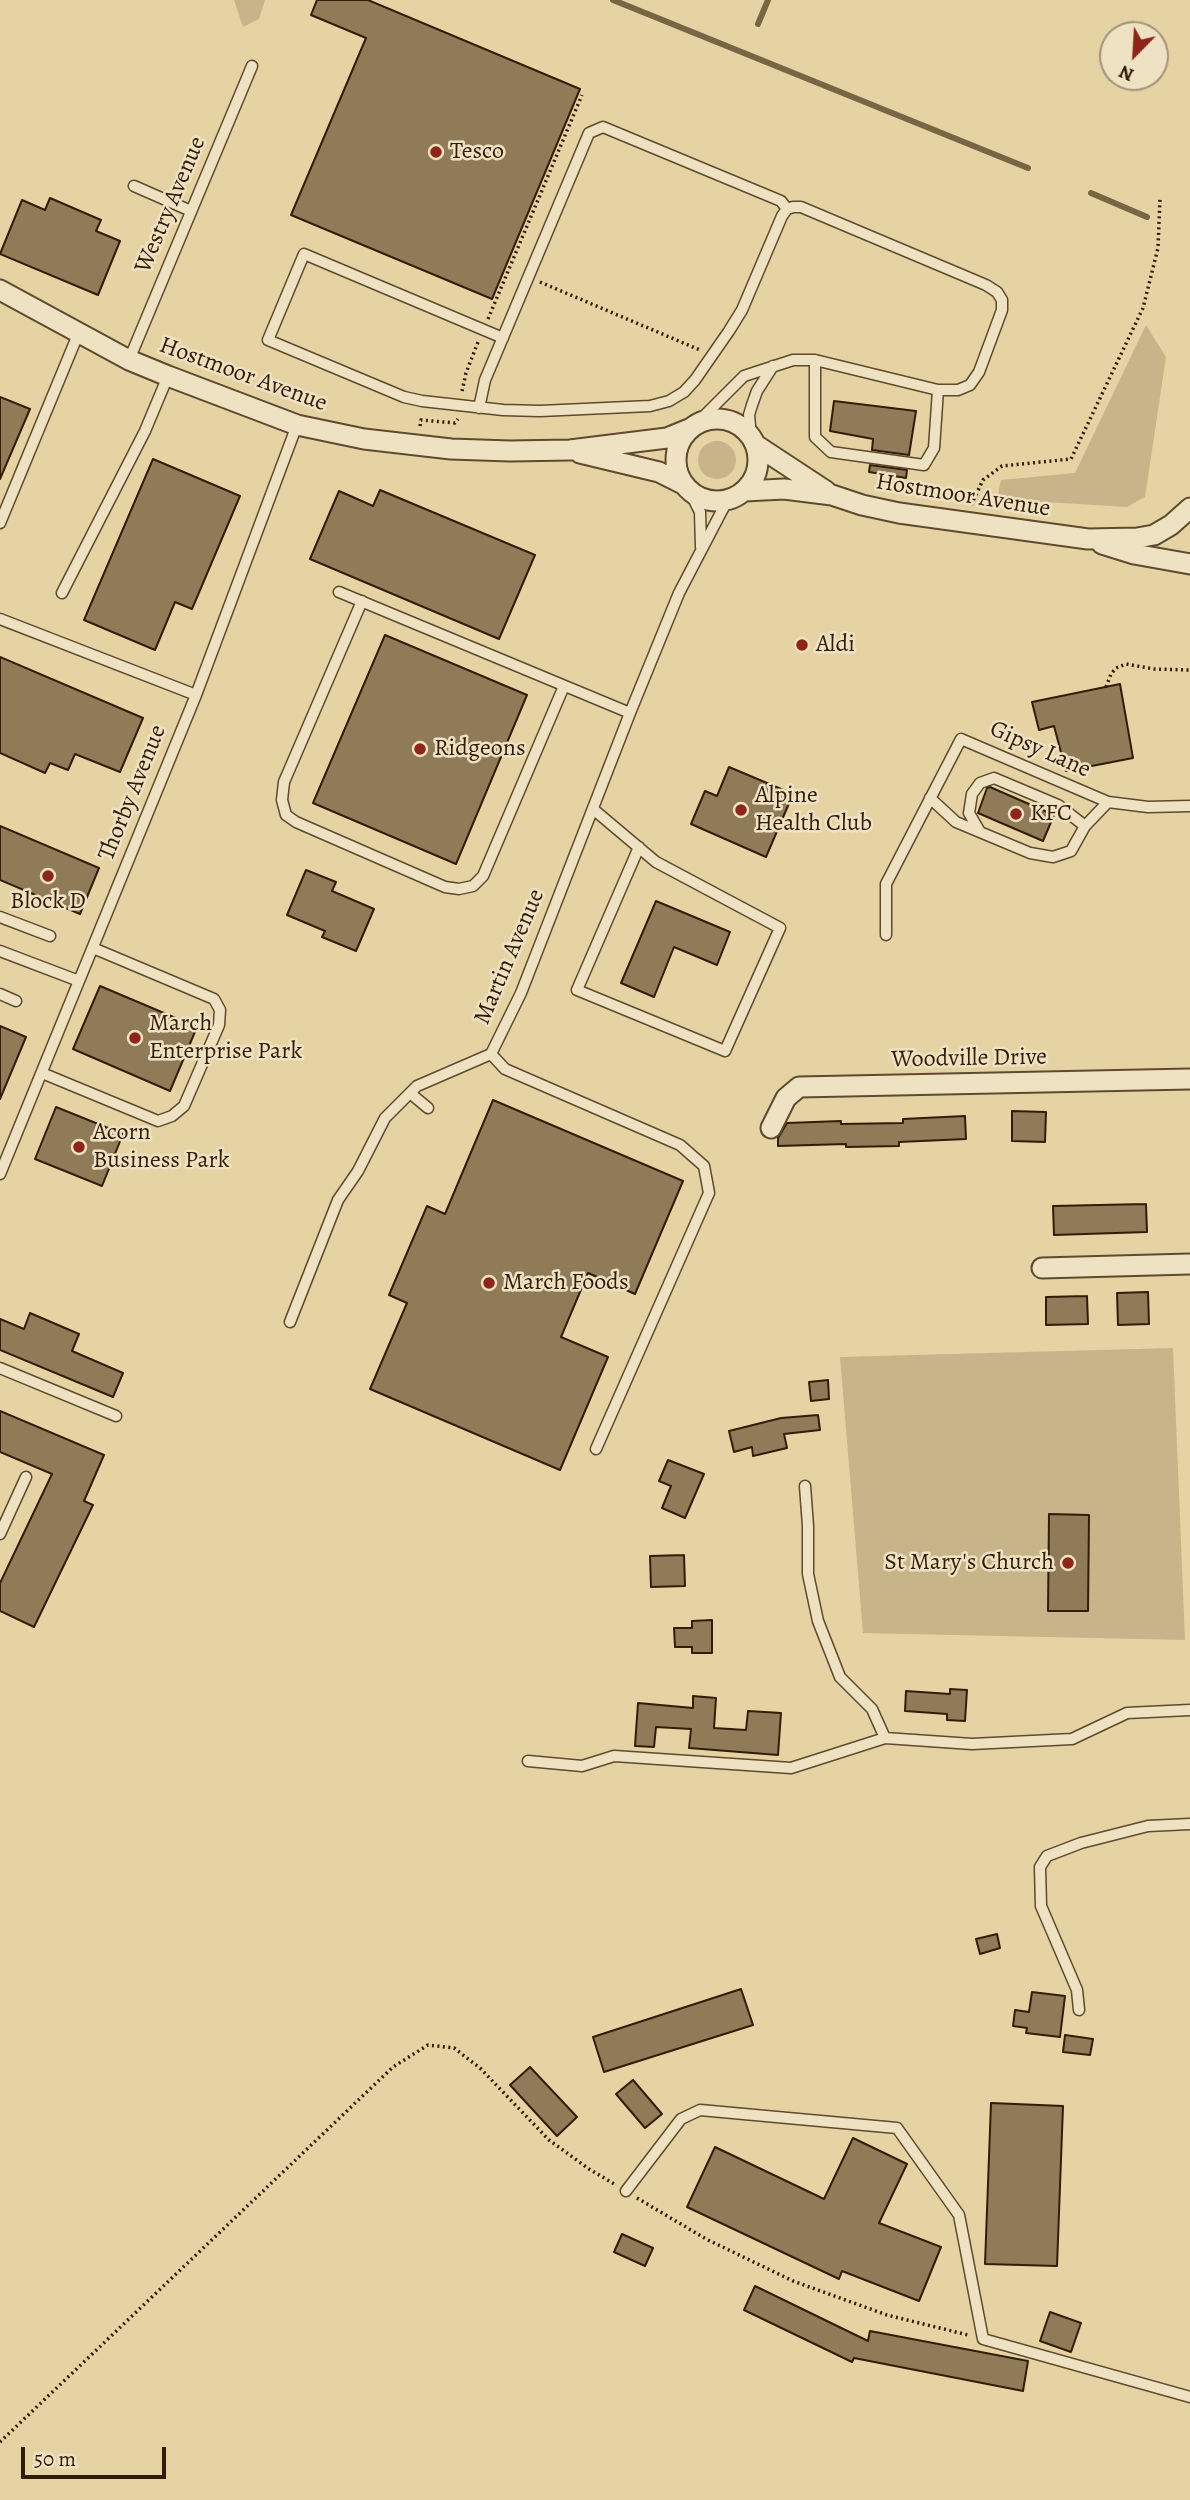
<!DOCTYPE html>
<html>
<head>
<meta charset="utf-8">
<style>
	body { margin:0 }
	#map { position:relative; width:1190px; height:2500px; overflow:hidden; background:#e6d3a3; font-family:Alegreya,serif }
	canvas { display:block }
	.north { position:absolute; left:1099px; top:21px; width:70px; height:70px; box-sizing:border-box; background:#efe2c3; border:2px solid #a39377; border-radius:50%; rotate:204deg; font-size:19px; font-weight:700; line-height:28px; text-align:center; color:#311c06 }
	.north::after { content:''; display:block; margin:auto; width:24px; height:32px; background:#8f2418; clip-path:polygon(50% 0,100% 100%,50% 72%,0 100%) }
	.scale { position:absolute; left:21px; top:2447px; width:145px; height:32px; box-sizing:border-box; border:4px solid #311c06; border-top:0; padding-left:9px; font-size:21px; line-height:24px; white-space:nowrap; color:#311c06; -webkit-text-stroke:5px #efe2c3; paint-order:stroke }
</style>
</head>
<body>
<div id="map">
<canvas width="1190" height="2500"></canvas>
<div class="north">N</div>
<div class="scale">50 m</div>
</div>
<script>
const c = document.querySelector('canvas').getContext('2d');
c.lineJoin = 'round';
function fill(path, color) {
  c.fillStyle = color;
  c.fill(path, 'evenodd');
}
function poly(rows) {
  const path = new Path2D();
  for (const r of rows) {
    if (r.length === 3) {
      path.moveTo(r[0] + r[2], r[1]);
      path.arc(r[0], r[1], r[2], 0, 2 * Math.PI);
      continue;
    }
    path.moveTo(r[0], r[1]);
    for (let i = 2; i < r.length; i += 2) path.lineTo(r[i], r[i + 1]);
  }
  return path;
}
function stroke(path, color, width, dash) {
  c.strokeStyle = color;
  c.lineWidth = width;
  c.lineCap = dash ? 'butt' : 'round';
  c.setLineDash(dash || []);
  c.stroke(path);
}
function write(font, color, halo, rows, align = 'center') {
  c.font = font + ' Alegreya,serif';
  c.lineWidth = 5;
  c.setLineDash([]);
  c.textBaseline = 'middle';
  c.strokeStyle = halo;
  c.fillStyle = color;
  for (const [text, x, y, turn = 0] of rows) {
    c.save();
    c.translate(x, y);
    c.rotate((+turn || 0) * Math.PI / 180);
    c.textAlign = isNaN(turn) ? turn : align;
    if (halo) c.strokeText(text, 0, 0);
    c.fillText(text, 0, 0);
    c.restore();
  }
}
fill(poly([
	[234,0,265,0,259,19,243,27],
	[1146,325,1166,357,1145,497,1127,507,997,499,1001,480,1075,473],
	[717,460,19],
	[1173,1348,1185,1640,863,1633,840,1357]
]), '#c7b488');
stroke(poly([
	[613,0,1028,168],
	[758,24,768,0],
	[1091,193,1147,217]
]), '#786544', 6);
const building = poly([
	[317,0,368,0,580,89,492,299,291,215,366,38,311,15,317,0],
	[50,198,101,220,96,231,120,241,98,295,0,254,22,200,45,210,50,198],
	[0,397,30,409,0,479,0,397],
	[834,401,916,411,909,455,872,450,873,439,830,431,834,401],
	[153,459,240,496,192,609,175,602,155,650,84,620,153,459],
	[870,465,907,470,906,478,869,472,870,465],
	[380,490,535,555,499,639,310,559,339,491,373,506,380,490],
	[385,635,527,695,456,864,313,803,385,635],
	[0,657,143,718,120,772,75,754,68,770,50,763,45,773,0,753,0,657],
	[1120,684,1133,758,1066,771,1054,726,1039,730,1032,702,1120,684],
	[729,767,793,794,766,857,691,824,705,791,717,796,729,767],
	[990,787,1054,815,1043,841,978,813,987,788,990,787],
	[0,826,99,868,80,914,0,880,0,826],
	[306,870,336,882,332,891,374,909,356,951,322,937,325,931,287,915,306,870],
	[656,901,730,932,717,965,674,947,654,997,621,983,656,901],
	[100,986,197,1027,170,1091,73,1049,100,986],
	[0,1026,26,1037,0,1099,0,1026],
	[493,1100,683,1181,635,1294,588,1273,561,1337,608,1357,560,1470,370,1389,407,1303,389,1295,427,1206,445,1214,493,1100],
	[56,1107,123,1134,102,1186,35,1159,56,1107],
	[1012,1111,1046,1112,1045,1142,1012,1141,1012,1111],
	[965,1116,966,1139,899,1142,899,1146,846,1147,846,1144,778,1146,778,1138,787,1123,841,1121,841,1124,903,1123,903,1119,965,1116],
	[1146,1204,1147,1232,1054,1235,1053,1206,1146,1204],
	[1148,1292,1149,1324,1118,1325,1117,1293,1148,1292],
	[1087,1296,1088,1324,1046,1325,1046,1297,1087,1296],
	[30,1313,79,1334,72,1351,123,1373,113,1397,0,1350,0,1319,24,1329,30,1313],
	[828,1380,829,1399,811,1401,809,1382,828,1380],
	[0,1411,104,1455,84,1501,93,1505,34,1627,0,1611,0,1583,52,1474,0,1452,0,1411],
	[818,1415,820,1430,784,1434,787,1448,753,1456,752,1447,734,1452,729,1431,781,1418,818,1415],
	[668,1460,704,1474,685,1518,662,1508,671,1486,659,1481,668,1460],
	[1049,1514,1089,1515,1088,1611,1048,1611,1049,1514],
	[684,1555,685,1586,651,1587,650,1556,684,1555],
	[712,1620,712,1653,692,1653,692,1647,675,1647,674,1628,692,1628,692,1621,712,1620],
	[950,1689,967,1690,965,1721,947,1720,947,1714,905,1711,906,1691,950,1694,950,1689],
	[693,1696,716,1698,714,1728,746,1730,748,1711,781,1713,778,1755,689,1748,691,1729,656,1727,654,1747,635,1746,638,1703,693,1708,693,1696],
	[997,1934,1000,1948,980,1954,976,1939,997,1934],
	[741,1989,753,2025,604,2072,593,2037,741,1989],
	[1032,1992,1065,1996,1060,2037,1026,2033,1027,2028,1013,2026,1015,2010,1029,2012,1032,1992],
	[1065,2035,1093,2039,1090,2055,1063,2052,1065,2035],
	[530,2067,577,2117,557,2136,510,2085,530,2067],
	[633,2080,662,2114,645,2128,616,2094,633,2080],
	[991,2103,1063,2106,1057,2266,985,2264,991,2103],
	[853,2138,907,2164,879,2223,941,2247,919,2301,842,2271,839,2279,687,2207,715,2147,824,2199,853,2138],
	[622,2234,653,2248,645,2266,614,2252,622,2234],
	[755,2286,868,2341,870,2331,1028,2361,1023,2391,854,2358,852,2362,744,2310,755,2286],
	[1050,2312,1081,2323,1071,2352,1040,2341,1050,2312]
]);
fill(building, '#8f7b58');
stroke(building, '#311c06', 2);
const lane = poly([
	[134,186,191,211],
	[503,338,304,254,268,340,404,397,422,401,503,410,540,411,650,406,669,401,684,392,695,380,729,331,742,310,782,216,787,209,793,207,801,207,986,285,997,292,1002,300,1002,310,979,372,970,385,958,390,938,390,815,360,793,360,744,376,697,423],
	[129,360,252,66],
	[815,360,815,437,831,452,924,465,934,448,938,390],
	[479,408,485,380,589,133,603,127,781,201,787,209],
	[751,436,749,415,752,405,757,391,773,366],
	[690,492,700,512,701,547],
	[0,523,79,332],
	[339,592,630,713],
	[62,593,145,431,168,376],
	[362,601,284,782,282,800,286,815,296,822,445,887,459,889,473,886,483,876,564,686],
	[0,619,196,695],
	[930,798,956,822,1030,853,1053,857,1071,851,1085,826,1108,802],
	[593,809,656,862,780,928,725,1051,577,990,639,847],
	[980,832,969,813,972,794,980,783,994,778,1058,805,1085,826],
	[0,917,50,936],
	[886,935,886,884,961,739,1108,802,1148,807,1190,806],
	[0,951,79,981],
	[0,994,16,1001],
	[491,1054,505,1069,680,1145,704,1166,709,1193,596,1449],
	[42,1073,158,1121,172,1116,184,1106,219,1025,220,1010,214,999,93,948],
	[410,1093,428,1108],
	[0,1174,196,695,297,425],
	[290,1322,338,1200,358,1171,385,1118,417,1086,491,1054,521,993,630,713,679,593,727,501],
	[0,1368,116,1416],
	[805,1486,808,1526,808,1574,818,1621,840,1677,872,1709,885,1738],
	[0,1534,26,1477],
	[528,1761,582,1766,614,1756,791,1768,885,1738,972,1744,1072,1739,1127,1713,1190,1710],
	[1079,2010,1077,1990,1041,1906,1040,1867,1047,1856,1081,1843,1148,1826,1190,1824],
	[626,2191,681,2119,700,2110,897,2128,959,2215,983,2339,1190,2397]
]);
const street = poly([
	[0,290,129,360,168,376,297,425,364,439,451,449,510,451,570,450,667,438,689,429],
	[717,460,41],
	[756,445,826,491],
	[580,453,659,472,683,484],
	[745,491,784,489,832,495,862,505,899,513,1088,539,1137,538,1154,535,1171,525,1190,508],
	[1102,544,1134,554,1190,564],
	[771,1128,786,1098,799,1087,1190,1079],
	[1042,1268,1190,1264]
]);
stroke(lane, '#5e4a2d', 13);
stroke(street, '#5e4a2d', 23);
stroke(poly([
	[540,282,700,350],
	[488,319,582,95],
	[462,391,466,373,478,342],
	[420,426,421,420,455,423,458,419],
	[971,505,983,480,1002,466,1071,459,1143,308,1158,248,1160,198],
	[1106,687,1111,674,1116,668,1126,664,1154,669,1190,670],
	[637,2198,706,2239,793,2281,887,2315,968,2335],
	[0,2442,393,2067,428,2045,454,2048,480,2068,549,2140,589,2169,616,2185]
]), '#311c06', 3.5, [2, 3.5]);
stroke(lane, '#efe2c3', 10);
stroke(street, '#efe2c3', 19);
for (const [x, y, r, color] of [
	[436,152,7,"#8f2418"],
	[802,645,7,"#8f2418"],
	[420,749,7,"#8f2418"],
	[741,810,7,"#8f2418"],
	[1016,814,7,"#8f2418"],
	[48,876,7,"#8f2418"],
	[135,1038,7,"#8f2418"],
	[79,1147,7,"#8f2418"],
	[489,1283,7,"#8f2418"],
	[1068,1563,7,"#8f2418"]
]) {
  const dot = new Path2D();
  dot.arc(x, y, r, 0, 2 * Math.PI);
  c.fillStyle = color;
  c.fill(dot);
  stroke(dot, '#efe2c3', 2.5);
}
write('24px', '#311c06', '#efe2c3', [
	["Tesco",450,152],
	["Aldi",816,645],
	["Ridgeons",434,749],
	["Alpine",755,796],
	["Health Club",755,824],
	["KFC",1030,814],
	["Block D",48,902,"center"],
	["March",149,1024],
	["Enterprise Park",149,1052],
	["Acorn",93,1133],
	["Business Park",93,1161],
	["March Foods",503,1283],
	["St Mary's Church",1054,1563,"right"]
], 'left');
write('24px', '#311c06', '#efe2c3', [
	["Westry Avenue",171,205,-67],
	["Hostmoor Avenue",243,375,20],
	["Hostmoor Avenue",963,496,9],
	["Gipsy Lane",1040,750,24],
	["Thorby Avenue",133,793,-68],
	["Martin Avenue",510,957,-67],
	["Woodville Drive",969,1059,-1]
]);
</script>
</body>
</html>
